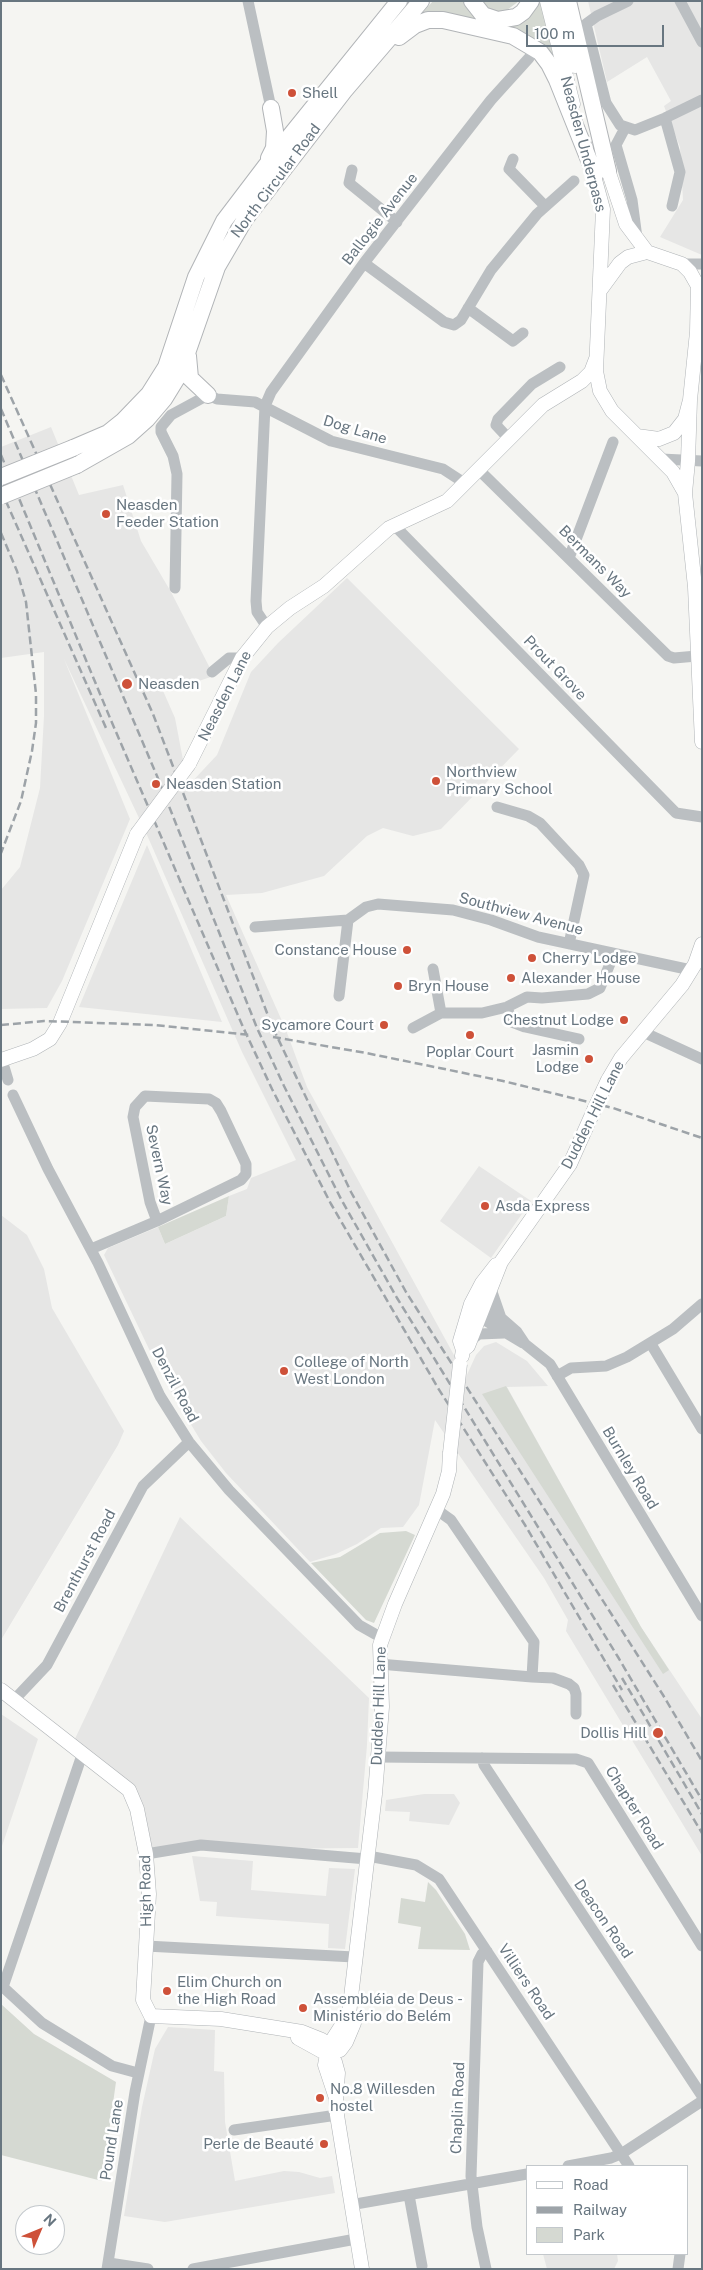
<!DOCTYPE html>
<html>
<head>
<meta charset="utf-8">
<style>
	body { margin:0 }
	#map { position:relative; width:703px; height:2270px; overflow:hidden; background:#f5f5f2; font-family:"Public Sans",sans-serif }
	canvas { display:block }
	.frame { position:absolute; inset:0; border:2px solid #687680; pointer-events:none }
	.legend { position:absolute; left:526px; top:2165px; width:162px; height:90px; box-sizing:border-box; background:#fff; border:1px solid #c3c8cc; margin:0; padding:6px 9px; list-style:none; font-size:15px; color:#687680 }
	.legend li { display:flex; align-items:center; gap:10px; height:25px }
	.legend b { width:25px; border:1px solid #c3c8cc }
	.north { position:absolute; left:15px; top:2205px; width:50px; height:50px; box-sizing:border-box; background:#fff; border:1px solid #c3c8cc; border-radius:50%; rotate:45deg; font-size:14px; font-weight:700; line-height:20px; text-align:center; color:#687680 }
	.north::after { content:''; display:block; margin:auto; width:18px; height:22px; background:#ce5139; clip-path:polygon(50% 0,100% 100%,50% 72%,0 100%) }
	.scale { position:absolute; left:526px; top:25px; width:138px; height:22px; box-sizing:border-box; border:2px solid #687680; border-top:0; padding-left:6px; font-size:15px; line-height:18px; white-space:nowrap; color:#687680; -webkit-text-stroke:4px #fff; paint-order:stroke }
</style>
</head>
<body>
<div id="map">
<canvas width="703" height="2270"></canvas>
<div class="frame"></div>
<ul class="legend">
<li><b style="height:6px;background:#fff"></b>Road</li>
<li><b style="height:6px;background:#9da3a8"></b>Railway</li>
<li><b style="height:14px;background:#d5d9d2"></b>Park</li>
</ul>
<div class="north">N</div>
<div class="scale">100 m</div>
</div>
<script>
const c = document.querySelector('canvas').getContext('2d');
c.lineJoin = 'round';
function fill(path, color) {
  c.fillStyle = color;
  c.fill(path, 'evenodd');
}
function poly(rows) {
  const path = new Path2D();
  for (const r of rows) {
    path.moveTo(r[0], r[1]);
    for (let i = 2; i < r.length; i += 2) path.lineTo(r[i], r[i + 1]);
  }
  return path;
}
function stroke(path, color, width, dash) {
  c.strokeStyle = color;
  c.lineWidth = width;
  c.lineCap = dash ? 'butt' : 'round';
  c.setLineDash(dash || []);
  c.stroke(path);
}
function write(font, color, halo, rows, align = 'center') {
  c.font = font + ' "Public Sans",sans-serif';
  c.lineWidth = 5;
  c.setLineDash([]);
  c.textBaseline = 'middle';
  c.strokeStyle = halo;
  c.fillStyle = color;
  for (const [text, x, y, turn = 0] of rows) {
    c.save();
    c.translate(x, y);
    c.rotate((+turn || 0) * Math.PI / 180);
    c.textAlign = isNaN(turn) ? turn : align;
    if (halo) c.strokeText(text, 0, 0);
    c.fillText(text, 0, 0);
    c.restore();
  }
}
fill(poly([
	[588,1,702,1,702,255,660,237,683,200,680,147,664,106,671,101,647,57,607,82],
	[51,427,79,495,123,485,141,541,171,592,214,676,183,686,160,684,175,718,188,786,217,755,251,672,278,643,347,578,519,749,441,829,413,836,383,828,367,836,324,876,262,893,226,895,286,1030,307,1087,466,1377,476,1355,484,1346,496,1342,527,1361,548,1386,507,1387,641,1627,702,1719,702,1856,566,1631,568,1620,544,1578,435,1420,419,1505,403,1527,381,1528,357,1544,336,1554,310,1562,226,1473,201,1441,172,1393,149,1349,104,1255,108,1248,158,1227,165,1244,226,1216,229,1196,247,1189,251,1178,296,1160,242,1052,147,835,64,659,130,819,62,981,47,1008,1,1009,1,890,20,867,40,788,44,716,44,652,1,658,1,447],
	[147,845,222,1022,79,1007],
	[479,1166,531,1201,491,1258,440,1221],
	[1,1215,27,1235,44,1269,52,1308,124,1431,118,1445,1,1640],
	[180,1517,369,1698,367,1745,358,1848,152,1850,142,1808,73,1743],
	[1,1714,38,1739,1,1849],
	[424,1794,454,1794,460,1803,449,1825,409,1821,410,1812,385,1811,386,1800],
	[192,1856,253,1861,251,1890,326,1896,329,1868,355,1869,345,1949,328,1948,329,1924,216,1916,217,1902,200,1901],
	[168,2027,215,2030,214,2071,224,2072,225,2122,235,2181,284,2171,299,2172,320,2178,332,2176,335,2193,165,2222,124,2216,142,2107,155,2049],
	[543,2254,617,2254,618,2261,614,2269,547,2269]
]), '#e6e6e5');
fill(poly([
	[433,1,465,1,482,20,541,1,554,57,548,51,417,19],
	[476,1,519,1,507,10,496,13],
	[229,1196,226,1216,165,1244,158,1227],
	[506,1386,641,1627,669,1670,663,1674,482,1394],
	[406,1531,415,1535,374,1623,366,1620,311,1563,340,1557,380,1533],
	[428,1882,436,1890,465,1934,470,1950,418,1949,421,1927,398,1923,401,1898,425,1902],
	[1,2004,34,2034,116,2082,102,2181,1,2155]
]), '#d5d9d2');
const major = poly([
	[547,1,573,104],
	[559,1,575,66],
	[605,161,626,224,647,252],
	[591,165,603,209,596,371,600,391,612,411,673,472,685,493],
	[601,289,620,263,628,257,647,252,682,264,690,272,698,286,697,332,690,400,685,419,674,433,659,439,637,436],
	[690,400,688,461,685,493,695,587,702,742],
	[189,764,242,658,267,627,290,608,324,586,389,528,447,501,543,405,582,381,591,372,596,359],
	[1,1060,33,1049,50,1039,60,1023,137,834],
	[608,1080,621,1058,682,985,695,964,702,944],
	[463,1350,468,1346,501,1262,570,1164,594,1110],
	[462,1356,463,1350,460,1341,471,1304,482,1283,496,1265],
	[1,1690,129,1790,137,1809,146,1854,149,1894,143,2000,151,2016,221,2019,302,2032,322,2040,327,2054,325,2065,336,2098],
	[298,2038,327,2054,335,2062,338,2073,336,2098,337,2115,362,2269],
	[327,2054,331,2042,349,2014,375,1794,382,1707,380,1645,395,1604,443,1494,449,1471,450,1453],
	[327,2054,340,2050,346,2042,354,2023,349,2014]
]);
const highway = poly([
	[472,1,483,15,498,20,516,17,523,12,531,1],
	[568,1,608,171],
	[399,37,415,25,428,20,443,20,513,36,540,52,549,64,557,80,595,175],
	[269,158,274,148,275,131,271,108],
	[188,356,190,378,208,395],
	[73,448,108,433,123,421,149,394,166,367,196,277,224,221,265,167,399,1],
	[77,465,128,436,147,419,164,399,180,373,217,267,245,219,344,91,421,1]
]);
stroke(major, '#afb3b6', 15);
stroke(highway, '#b1b4b7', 18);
stroke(poly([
	[248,1,271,108],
	[628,1,597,16,586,24,606,103,620,125,635,130,665,118,702,100],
	[680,1,702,42],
	[665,118,680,172,672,206],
	[625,128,616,145,632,200,637,238],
	[513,159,509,169,545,206],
	[352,170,349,183,397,222],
	[364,263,444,322,454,325,461,320,491,270,537,214,574,181],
	[682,264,702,264],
	[468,308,513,341,523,333],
	[509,439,496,425,498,419,532,384,560,367],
	[661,459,702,461],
	[479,470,668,656,674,658,697,656],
	[394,525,676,813,702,817],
	[569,558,613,442],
	[175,588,177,474,173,456,161,432,161,427,171,415,208,395,217,399,255,402,331,441,443,469,466,484],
	[267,627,257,612,256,601,265,406,271,392,364,263,491,100,529,58],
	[212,672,229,658,242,658],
	[497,807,528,816,540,823,579,865,584,875,569,944],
	[255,927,348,920,366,907,378,904,453,910,491,920,538,937,691,970],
	[433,969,441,1013],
	[339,996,348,920],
	[507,1007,512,1022,525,1027,579,1039],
	[413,1028,441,1013,482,1013,507,1007,527,997,542,998,588,994,600,988,614,954],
	[643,1032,702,1059],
	[2,1060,8,1080],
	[13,1095,48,1169,98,1263,160,1396,189,1442,229,1490,359,1625,382,1638],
	[91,1249,157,1221,241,1180,246,1174,246,1164,221,1111,216,1103,209,1099,145,1096,135,1107,133,1117,150,1202,157,1221],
	[491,1289,501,1318],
	[475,1310,483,1308,501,1318,517,1332,525,1344,550,1364,702,1616],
	[473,1313,523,1343],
	[470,1341,479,1334,504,1333],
	[651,1344,702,1429],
	[557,1376,571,1368,606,1366,627,1357,673,1329,702,1304],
	[379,1664,532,1677,534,1642,451,1520,437,1510],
	[532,1677,553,1678,569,1684,574,1688,576,1694,576,1714],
	[14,1700,47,1665,143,1486,189,1442],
	[82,1755,3,1987,42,2023,112,2066,138,2073],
	[378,1757,576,1759,588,1763,702,1946],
	[482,1758,484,1765,702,2096],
	[146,1854,201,1845,367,1859],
	[368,1856,416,1865,439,1879,629,2166],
	[146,1946,354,1957],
	[234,2130,337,2115],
	[568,2166,611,2158,621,2154,702,2101],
	[409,2195,422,2266],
	[350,2205,527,2174],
	[109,2263,148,2269],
	[107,2269,135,2092,151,2016],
	[193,2269,356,2239],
	[486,2269,477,2227,471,2176,478,1962,482,1954,487,1951],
	[678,2269,680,2254]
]), '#bbbfc2', 11);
stroke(major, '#fff', 14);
stroke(highway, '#fff', 16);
stroke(poly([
	[1,375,153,714,272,1026,351,1192,406,1292,663,1695,702,1761],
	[1,409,157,776,257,1028,284,1086,341,1199,397,1298,618,1657,702,1800],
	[1,455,110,718,243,1027,272,1089,331,1204,438,1388,525,1525,622,1690],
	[1,479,9,495],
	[1,490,106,728],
	[1,533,17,571,26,602,36,694,36,723,32,751,21,801,1,853],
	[1,1025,44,1021,73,1022,154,1025,251,1035],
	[273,1037,366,1053,503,1081,613,1108,702,1138],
	[622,1678,702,1814],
	[613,1685,702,1833]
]), '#9da3a8', 2.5, [8, 4]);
const majorBridge = poly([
	[137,834,189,764],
	[594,1110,608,1080],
	[450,1453,460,1364]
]);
const highwayBridge = poly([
	[1,477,73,448],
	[1,496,77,465]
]);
stroke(majorBridge, '#afb3b6', 15, []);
stroke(highwayBridge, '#b1b4b7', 18, []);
stroke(majorBridge, '#fff', 14);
stroke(highwayBridge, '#fff', 16);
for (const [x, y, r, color] of [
	[292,93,5,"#ce5139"],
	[106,514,5,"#ce5139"],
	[127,684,6,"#ce5139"],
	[436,781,5,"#ce5139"],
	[156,784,5,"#ce5139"],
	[407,950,5,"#ce5139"],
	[532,958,5,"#ce5139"],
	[511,978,5,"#ce5139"],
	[398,986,5,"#ce5139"],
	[624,1020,5,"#ce5139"],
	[384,1025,5,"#ce5139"],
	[470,1035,5,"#ce5139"],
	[589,1059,5,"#ce5139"],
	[485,1206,5,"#ce5139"],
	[284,1371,5,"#ce5139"],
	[658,1733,6,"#ce5139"],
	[167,1991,5,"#ce5139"],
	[303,2008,5,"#ce5139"],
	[320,2098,5,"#ce5139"],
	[324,2144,5,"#ce5139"]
]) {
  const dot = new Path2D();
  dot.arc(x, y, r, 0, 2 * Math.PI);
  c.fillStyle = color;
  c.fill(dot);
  stroke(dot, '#fff', 2);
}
write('15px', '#687680', '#fff', [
	["Shell",302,93],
	["Neasden",116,505],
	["Feeder Station",116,522],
	["Neasden",138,684],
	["Northview",446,772],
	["Primary School",446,789],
	["Neasden Station",166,784],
	["Constance House",397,950,"right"],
	["Cherry Lodge",542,958],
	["Alexander House",521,978],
	["Bryn House",408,986],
	["Chestnut Lodge",614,1020,"right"],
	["Sycamore Court",374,1025,"right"],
	["Jasmin",579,1050,"right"],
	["Lodge",579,1067,"right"],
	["Poplar Court",470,1052,"center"],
	["Asda Express",495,1206],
	["College of North",294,1362],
	["West London",294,1379],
	["Dollis Hill",647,1733,"right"],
	["Elim Church on",177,1982],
	["the High Road",177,1999],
	["Assembléia de Deus -",313,1999],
	["Ministério do Belém",313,2016],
	["No.8 Willesden",330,2089],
	["hostel",330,2106],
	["Perle de Beauté",314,2144,"right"]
], 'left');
write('15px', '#687680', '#fff', [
	["Neasden Underpass",583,144,75],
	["North Circular Road",276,181,-53],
	["Ballogie Avenue",380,219,-52],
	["Dog Lane",355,430,17],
	["Bermans Way",595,562,45],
	["Prout Grove",555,668,46],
	["Neasden Lane",225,696,-63],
	["Southview Avenue",521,914,15],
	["Dudden Hill Lane",593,1115,-63],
	["Severn Way",159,1165,78],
	["Denzil Road",175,1385,62],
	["Burnley Road",630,1468,59],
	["Brenthurst Road",85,1561,-62],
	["Dudden Hill Lane",379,1706,-88],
	["Chapter Road",634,1808,58],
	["High Road",146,1891,-91],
	["Deacon Road",603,1919,56],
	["Villiers Road",526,1982,56],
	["Chaplin Road",458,2108,-88],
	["Pound Lane",112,2140,-81]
]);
</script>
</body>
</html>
